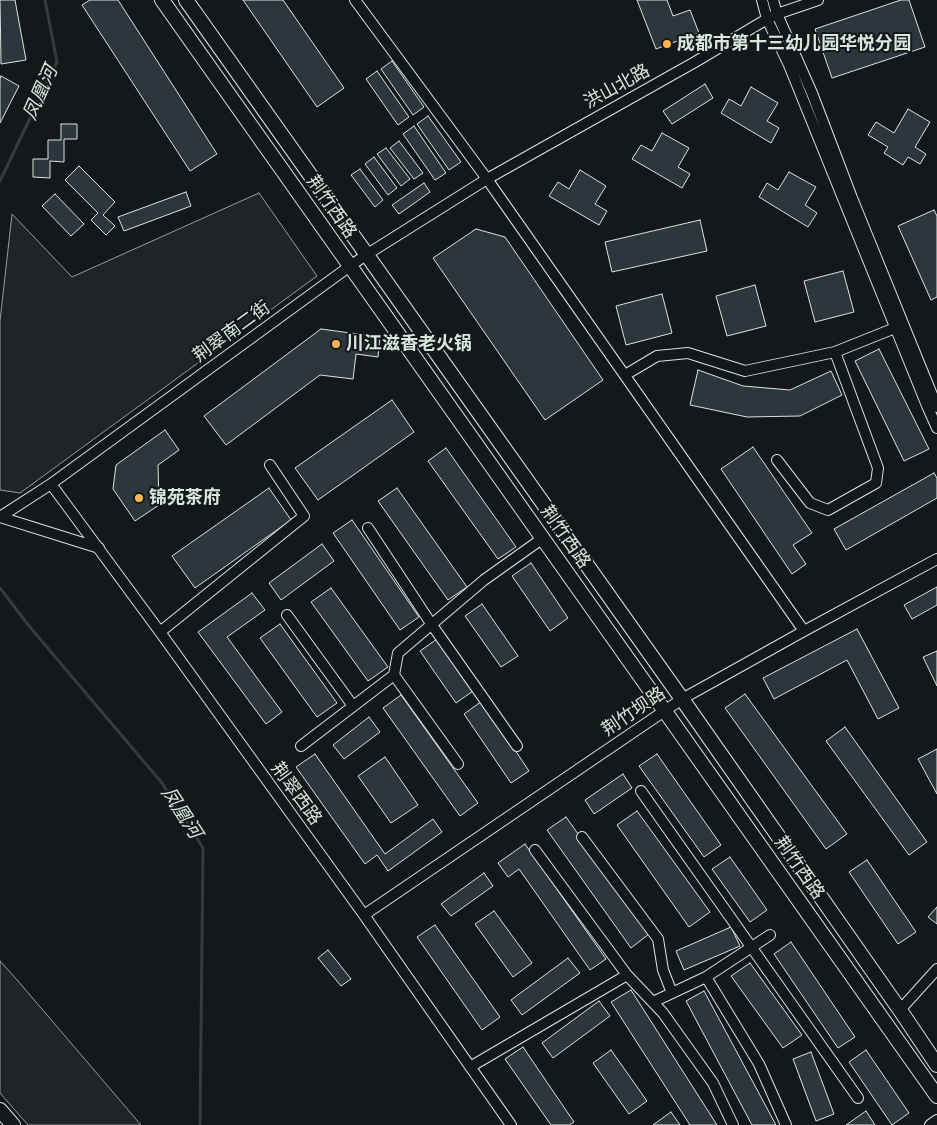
<!DOCTYPE html>
<html>
<head>
<meta charset="utf-8">
<style>
	body { margin:0 }
	canvas { display:block; background:#14181c }
</style>
</head>
<body>
<canvas width="937" height="1125"></canvas>
<script>
const c = document.querySelector('canvas').getContext('2d');
c.lineJoin = 'round';
function fill(path, color) {
  c.fillStyle = color;
  c.fill(path, 'evenodd');
}
function poly(rows) {
  const path = new Path2D();
  for (const r of rows) {
    path.moveTo(r[0], r[1]);
    for (let i = 2; i < r.length; i += 2) path.lineTo(r[i], r[i + 1]);
  }
  return path;
}
function stroke(path, color, width, dash) {
  c.strokeStyle = color;
  c.lineWidth = width;
  c.lineCap = dash ? 'butt' : 'round';
  c.setLineDash(dash || []);
  c.stroke(path);
}
function write(font, color, halo, rows, align = 'center') {
  c.font = font + ' Manrope,"Noto Sans SC",sans-serif';
  c.lineWidth = 4;
  c.setLineDash([]);
  c.textBaseline = 'middle';
  c.strokeStyle = halo;
  c.fillStyle = color;
  for (const [text, x, y, turn = 0] of rows) {
    c.save();
    c.translate(x, y);
    c.rotate((+turn || 0) * Math.PI / 180);
    c.textAlign = isNaN(turn) ? turn : align;
    if (halo) c.strokeText(text, 0, 0);
    c.fillText(text, 0, 0);
    c.restore();
  }
}
const green = poly([
	[259,193,317,276,20,493,0,490,0,321,12,214,72,277,259,193],
	[0,961,18,981,141,1125,28,1125,0,1093,0,961]
]);
fill(green, '#202428');
stroke(green, '#939e99', 1);
stroke(poly([
	[0,181,57,62,45,0],
	[0,588,29,626,162,783,203,848,200,1125]
]), '#363b3e', 3);
const building = poly([
	[0,0,15,0,26,60,1,64,0,0],
	[90,0,118,0,217,154,190,171,82,5,90,0],
	[243,0,283,0,344,88,317,107,243,0],
	[637,0,667,0,673,16,690,10,699,33,656,49,637,0],
	[901,0,909,0,925,47,832,78,815,29,901,0],
	[392,61,424,107,413,115,381,69,392,61],
	[377,71,409,117,398,125,366,79,377,71],
	[1,76,19,86,0,123,0,79,1,76],
	[705,84,713,98,672,124,663,111,705,84],
	[751,87,778,103,767,121,779,128,771,143,721,113,729,99,741,106,751,87],
	[908,109,930,122,915,147,926,154,920,164,908,157,903,165,884,153,888,147,868,135,876,122,894,133,908,109],
	[428,116,461,162,449,170,417,124,428,116],
	[61,124,77,124,77,139,64,139,64,162,50,161,50,178,33,177,33,159,48,159,48,140,61,140,61,124],
	[414,126,446,173,435,180,403,134,414,126],
	[662,133,689,148,678,167,690,174,682,188,632,159,641,145,652,151,662,133],
	[399,141,423,173,414,179,390,148,399,141],
	[386,148,410,179,401,186,377,154,386,148],
	[374,157,397,188,388,195,365,164,374,157],
	[79,166,115,202,103,215,115,226,106,235,91,220,98,213,65,180,79,166],
	[360,169,383,200,375,207,351,175,360,169],
	[580,170,606,186,595,204,607,211,599,225,549,196,558,182,569,189,580,170],
	[789,172,816,187,805,205,817,213,808,227,759,197,767,183,778,190,789,172],
	[424,183,430,192,399,214,392,205,424,183],
	[186,192,191,206,124,231,118,217,186,192],
	[55,194,84,224,71,236,42,206,55,194],
	[934,210,937,216,937,297,931,300,898,226,934,210],
	[700,220,707,251,612,272,605,242,700,220],
	[476,229,505,237,603,380,545,420,433,258,476,229],
	[843,271,854,312,815,322,804,281,843,271],
	[755,285,766,326,727,336,716,296,755,285],
	[662,294,672,333,626,345,616,306,662,294],
	[321,329,380,337,378,357,356,354,353,379,320,375,226,445,204,416,321,329],
	[879,349,929,449,904,461,855,361,879,349],
	[698,370,743,386,790,390,831,371,842,395,800,416,747,417,690,405,698,370],
	[392,400,414,432,318,500,295,468,392,400],
	[165,430,179,450,158,465,159,505,135,521,113,489,116,465,165,430],
	[753,447,812,533,793,545,806,564,792,574,721,469,753,447],
	[446,448,516,547,498,559,428,461,446,448],
	[934,473,937,478,937,498,846,550,834,529,934,473],
	[269,488,291,520,195,588,172,556,269,488],
	[397,488,467,587,448,600,378,501,397,488],
	[352,520,419,617,400,630,333,533,352,520],
	[322,544,334,561,281,600,269,583,322,544],
	[531,563,568,618,550,631,512,576,531,563],
	[937,587,937,605,912,619,904,605,937,587],
	[331,588,388,667,368,681,311,602,331,588],
	[252,593,265,610,227,637,282,712,266,724,198,632,252,593],
	[482,604,518,656,501,667,465,616,482,604],
	[280,624,337,703,317,717,260,638,280,624],
	[857,629,899,708,878,719,847,660,774,699,763,678,857,629],
	[437,639,473,691,456,703,420,651,437,639],
	[937,651,937,686,923,657,937,651],
	[745,694,847,834,826,849,725,708,745,694],
	[401,695,478,803,460,816,383,708,401,695],
	[482,701,529,771,511,783,464,714,482,701],
	[369,717,380,732,344,759,333,745,369,717],
	[845,727,927,842,909,855,826,741,845,727],
	[937,749,937,794,918,759,937,749],
	[315,754,385,854,433,819,442,832,388,871,377,855,365,864,296,767,315,754],
	[657,754,721,845,704,857,639,766,657,754],
	[385,757,418,805,391,823,358,776,385,757],
	[623,774,632,788,594,814,585,800,623,774],
	[637,811,710,912,689,927,617,825,637,811],
	[566,817,649,934,631,948,547,830,566,817],
	[525,844,606,959,590,970,519,869,508,877,498,863,525,844],
	[730,857,767,910,750,922,712,869,730,857],
	[867,860,916,932,898,944,849,872,867,860],
	[484,873,493,886,451,916,441,904,484,873],
	[937,907,937,924,928,917,937,907],
	[494,911,532,963,513,977,475,924,494,911],
	[435,925,500,1017,482,1030,417,937,435,925],
	[731,927,740,946,684,970,676,951,731,927],
	[791,942,855,1037,838,1048,774,954,791,942],
	[328,950,351,979,341,986,318,958,328,950],
	[568,958,580,973,522,1015,511,1000,568,958],
	[750,963,802,1035,783,1048,731,976,750,963],
	[631,990,717,1125,690,1125,611,1002,631,990],
	[704,991,776,1125,752,1125,686,1001,704,991],
	[599,1001,610,1016,553,1058,542,1043,599,1001],
	[523,1047,574,1122,569,1125,551,1125,505,1059,523,1047],
	[611,1050,647,1101,629,1114,593,1063,611,1050],
	[866,1050,909,1113,892,1125,849,1062,866,1050],
	[811,1052,834,1114,816,1121,793,1059,811,1052],
	[866,1111,875,1125,846,1125,866,1111],
	[671,1112,680,1125,653,1125,671,1112]
]);
fill(building, '#2c363c');
stroke(building, '#d8e6dc', 1);
const minor = poly([
	[355,0,487,179,804,631],
	[762,0,767,19,789,65,928,408,937,428],
	[773,0,777,14,812,93,852,198,937,407],
	[625,375,657,356,688,353,745,371,835,352,900,326],
	[777,460,810,503,828,510,876,483,878,468,835,352],
	[51,484,160,632,364,915,511,1125],
	[0,517,51,484,350,266,366,255,487,179,695,62,767,19,777,14,818,0],
	[0,517,99,548],
	[368,528,432,625,517,746],
	[287,615,353,706],
	[160,632,304,516,270,465],
	[394,675,458,764],
	[301,746,394,675,398,653,484,580,543,538],
	[641,791,858,1098],
	[582,837,658,939,663,970,672,993],
	[364,915,682,699,804,631,937,559],
	[627,975,663,1013,713,1083,733,1125],
	[706,977,770,935],
	[653,1002,706,977,759,1064,786,1125],
	[900,1010,937,969],
	[470,1067,627,975,535,850],
	[930,1125,937,1120]
]);
const secondary = poly([
	[162,0,937,1096],
	[186,0,682,699,900,1010,937,1065],
	[0,1110,13,1125]
]);
stroke(minor, '#d8e6dc', 12);
stroke(secondary, '#d8e6dc', 16);
stroke(minor, '#14181c', 10);
stroke(secondary, '#14181c', 14);
for (const [x, y, r, color] of [
	[667,44,5,"#ffb74d"],
	[336,344,5,"#ffb74d"],
	[139,498,5,"#ffb74d"]
]) {
  const dot = new Path2D();
  dot.arc(x, y, r, 0, 2 * Math.PI);
  c.fillStyle = color;
  c.fill(dot);
  stroke(dot, '#14181c', 2);
}
write('bold 18px', '#d8e6dc', '#14181c', [
	["成都市第十三幼儿园华悦分园",677,44],
	["川江滋香老火锅",346,344],
	["锦苑茶府",149,498]
], 'left');
write('18px', '#d8e6dc', '#14181c', [
	["洪山北路",617,87,-29],
	["荆竹西路",331,207,55],
	["荆翠南二街",232,332,-36],
	["荆竹西路",565,537,55],
	["荆竹坝路",634,712,-34],
	["荆翠西路",296,794,54],
	["荆竹西路",799,868,55]
]);
write('italic 19px', '#d8e6dc', '#14181c', [
	["凤凰河",41,93,-66],
	["凤凰河",181,813,57]
]);
</script>
</body>
</html>
